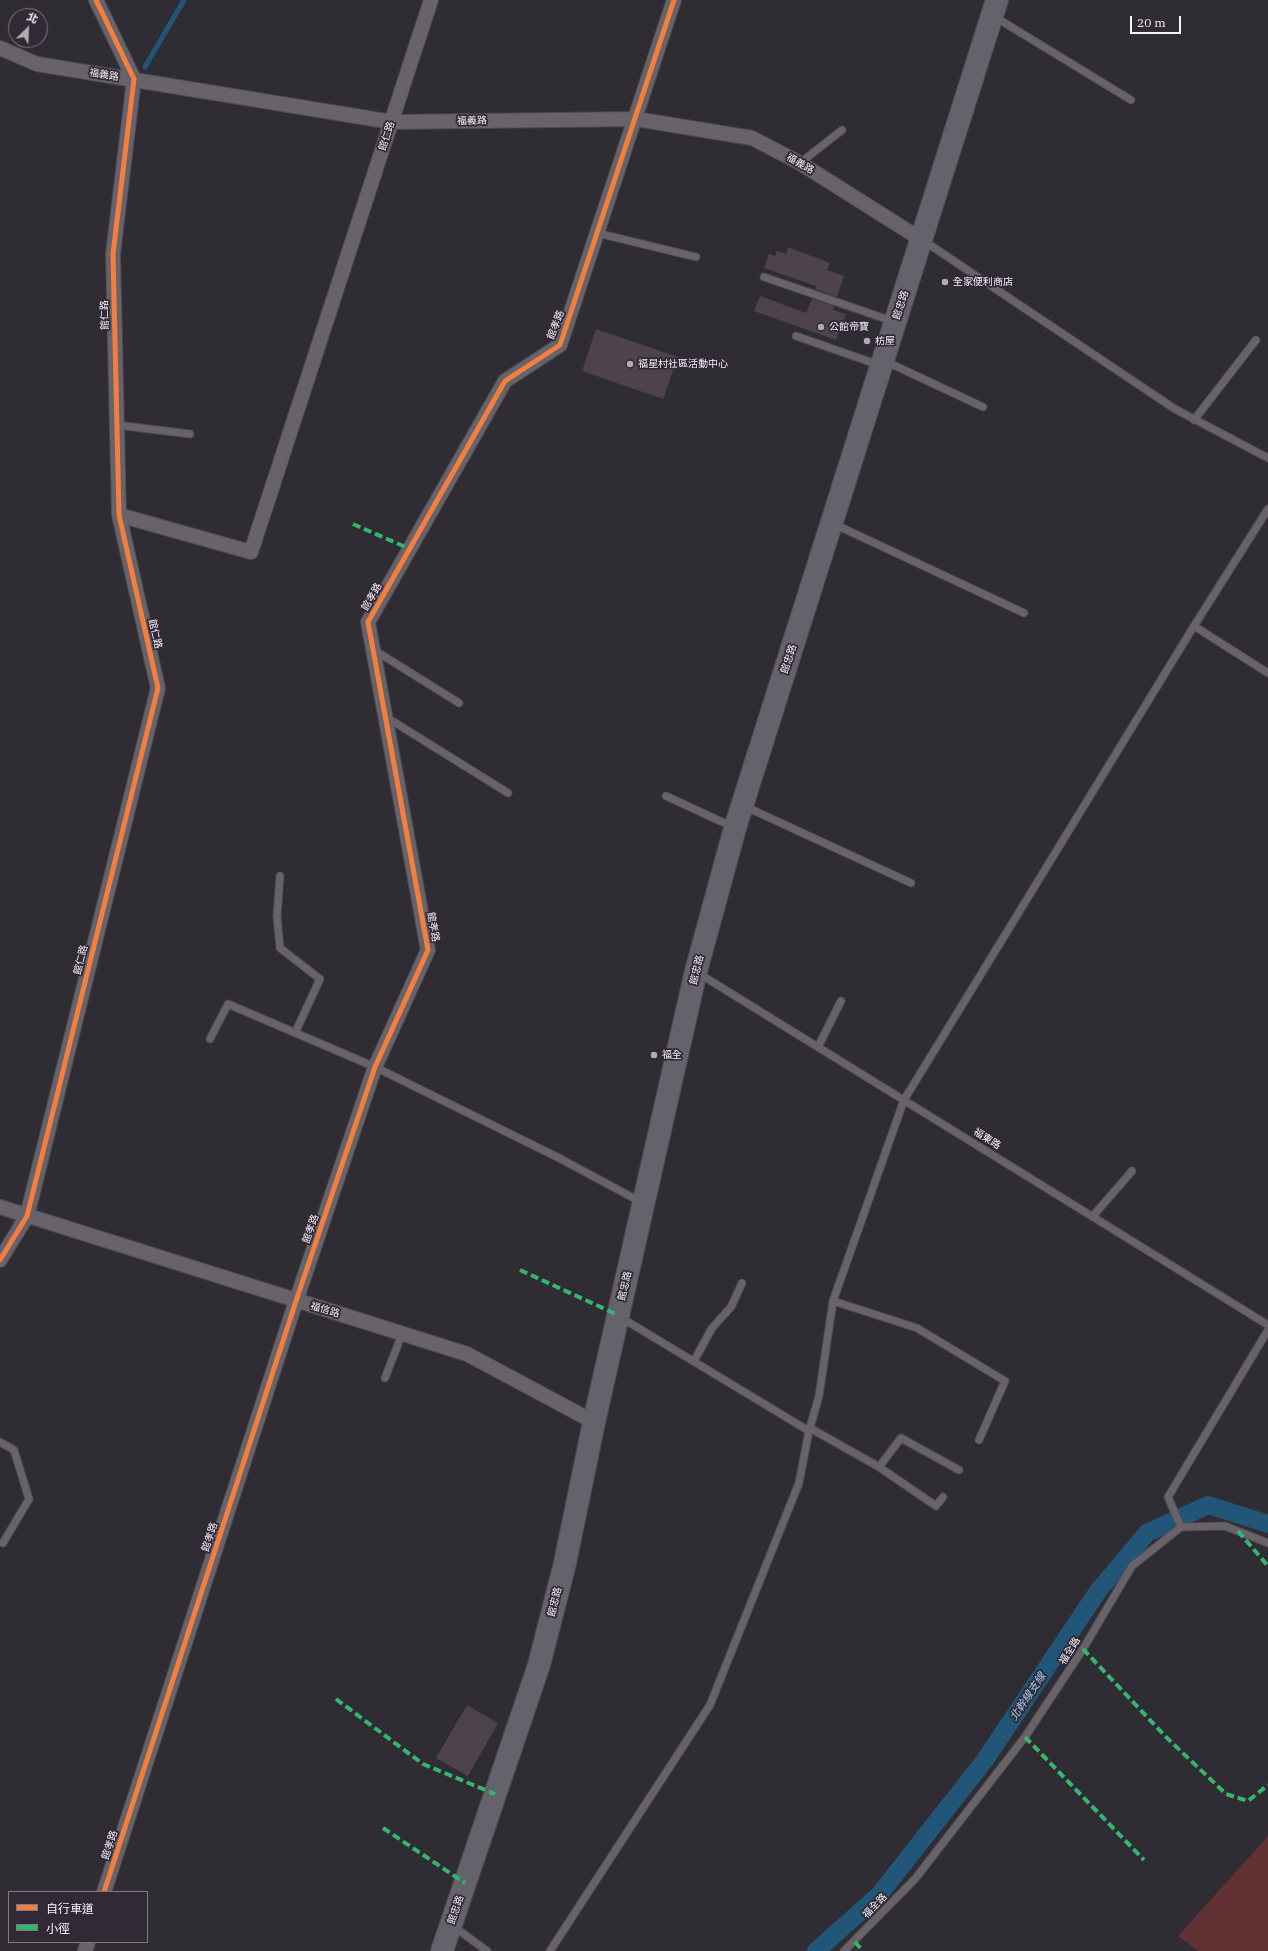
<!DOCTYPE html>
<html>
<head>
<meta charset="utf-8">
<style>
	body { margin:0 }
	#map { position:relative; width:1268px; height:1951px; overflow:hidden; background:#302c33; font-family:"IBM Plex Serif","Noto Sans TC",serif }
	canvas { display:block }
	.legend { position:absolute; left:8px; top:1891px; width:140px; height:52px; box-sizing:border-box; background:#312936; border:1px solid #807984; margin:0; padding:5px 7px; list-style:none; font-size:12px; color:#f6f1fa }
	.legend li { display:flex; align-items:center; gap:8px; height:20px }
	.legend b { width:20px; border:1px solid #807984 }
	.north { position:absolute; left:8px; top:8px; width:40px; height:40px; box-sizing:border-box; background:#312936; border:1px solid #807984; border-radius:50%; rotate:24deg; font-size:11px; font-weight:700; line-height:16px; text-align:center; color:#f6f1fa }
	.north::after { content:''; display:block; margin:auto; width:14px; height:18px; background:#b1acb4; clip-path:polygon(50% 0,100% 100%,50% 72%,0 100%) }
	.scale { position:absolute; left:1130px; top:16px; width:51px; height:18px; box-sizing:border-box; border:2px solid #f6f1fa; border-top:0; padding-left:5px; font-size:12px; line-height:14px; white-space:nowrap; color:#f6f1fa; -webkit-text-stroke:3px #312936; paint-order:stroke }
</style>
</head>
<body>
<div id="map">
<canvas width="1268" height="1951"></canvas>
<ul class="legend">
<li><b style="height:5px;background:#f27e40"></b>自行車道</li>
<li><b style="height:5px;background:#33b770"></b>小徑</li>
</ul>
<div class="north">北</div>
<div class="scale">20 m</div>
</div>
<script>
const c = document.querySelector('canvas').getContext('2d');
c.lineJoin = 'round';
function fill(path, color) {
  c.fillStyle = color;
  c.fill(path, 'evenodd');
}
function poly(rows) {
  const path = new Path2D();
  for (const r of rows) {
    path.moveTo(r[0], r[1]);
    for (let i = 2; i < r.length; i += 2) path.lineTo(r[i], r[i + 1]);
  }
  return path;
}
function stroke(path, color, width, dash) {
  c.strokeStyle = color;
  c.lineWidth = width;
  c.lineCap = dash ? 'butt' : 'round';
  c.setLineDash(dash || []);
  c.stroke(path);
}
function write(font, color, halo, rows, align = 'center') {
  c.font = font + ' "IBM Plex Serif","Noto Sans TC",serif';
  c.lineWidth = 3.5;
  c.setLineDash([]);
  c.textBaseline = 'middle';
  c.strokeStyle = halo;
  c.fillStyle = color;
  for (const [text, x, y, turn = 0] of rows) {
    c.save();
    c.translate(x, y);
    c.rotate((+turn || 0) * Math.PI / 180);
    c.textAlign = isNaN(turn) ? turn : align;
    if (halo) c.strokeText(text, 0, 0);
    c.fillText(text, 0, 0);
    c.restore();
  }
}
fill(poly([
	[1268,1836,1268,1951,1198,1951,1178,1936]
]), '#623133');
stroke(poly([
	[145,67,184,0]
]), '#225678', 5);
stroke(poly([
	[816,1951,879,1895,985,1760,1098,1591,1147,1533,1208,1505,1268,1524]
]), '#225678', 18);
fill(poly([
	[788,247,830,263,827,270,844,276,837,297,815,289,816,286,764,268,769,254,775,256,777,251,786,254],
	[760,296,806,313,812,299,834,306,833,310,846,314,836,340,754,311],
	[596,329,678,357,663,399,582,371],
	[467,1705,498,1723,468,1776,436,1758]
]), '#4e424b');
const service = poly([
	[995,17,1131,100],
	[800,163,842,130],
	[597,233,696,257],
	[924,241,1175,409,1268,458],
	[764,277,892,321],
	[796,336,879,365],
	[885,361,983,407],
	[1194,420,1256,340],
	[117,425,190,434],
	[834,524,1024,613],
	[1194,626,1268,673],
	[374,650,459,703],
	[386,717,508,793],
	[666,796,733,827],
	[744,806,911,883],
	[280,876,277,916,280,948,320,979,295,1033],
	[698,973,1268,1325],
	[210,1039,228,1004,375,1067,559,1158,641,1202],
	[818,1047,841,1001],
	[1093,1216,1132,1171],
	[833,1301,917,1328,1005,1381,979,1440],
	[620,1317,809,1431],
	[694,1361,712,1328,731,1307,742,1283],
	[385,1378,402,1334],
	[810,1428,879,1467,936,1506,943,1497],
	[0,1442,14,1450,29,1499,3,1543],
	[879,1467,901,1438,959,1470],
	[1181,1527,1168,1497,1268,1330],
	[453,1926,487,1951],
	[550,1951,710,1705,799,1483,809,1431,819,1396,833,1301,904,1100,1194,626,1268,509],
	[844,1951,915,1879,1025,1737,1083,1649,1132,1566,1181,1527,1225,1526,1268,1543]
]);
const minor = poly([
	[0,48,37,64,392,122,636,119,752,138,800,163,922,240],
	[119,515,251,552,431,0],
	[0,1207,467,1354,594,1422],
	[0,1260,27,1216,158,688,119,515,113,254,134,79,96,0],
	[104,1892,296,1301,375,1067,428,950,368,622,505,381,560,345,674,0],
	[85,1951,88,1942]
]);
const primary = poly([
	[442,1951,539,1665,565,1563,594,1422,696,971,735,828,997,0]
]);
stroke(service, '#4d4a50', 9);
stroke(minor, '#4d4a50', 16);
stroke(primary, '#4d4a50', 24);
stroke(service, '#676369', 7);
stroke(minor, '#676369', 14);
stroke(primary, '#64626a', 22);
stroke(poly([
	[353,524,410,549],
	[520,1270,618,1315],
	[1238,1531,1268,1566],
	[1083,1649,1166,1737,1226,1794,1248,1801,1268,1785],
	[336,1699,423,1764,495,1794],
	[1025,1737,1144,1860],
	[383,1828,465,1883],
	[855,1942,863,1951]
]), '#33b770', 4, [8, 4]);
stroke(poly([
	[0,1260,27,1216,158,688,119,515,113,254,134,79,96,0],
	[104,1892,296,1301,375,1067,428,950,368,622,505,381,560,345,674,0]
]), '#f27e40', 5);
for (const [x, y, r, color] of [
	[945,282,4,"#b1acb4"],
	[821,327,4,"#b1acb4"],
	[867,341,4,"#b1acb4"],
	[630,364,4,"#b1acb4"],
	[654,1055,4,"#b1acb4"]
]) {
  const dot = new Path2D();
  dot.arc(x, y, r, 0, 2 * Math.PI);
  c.fillStyle = color;
  c.fill(dot);
  stroke(dot, '#312936', 1.5);
}
write('10px', '#f6f1fa', '#312936', [
	["福義路",104,75,9],
	["福義路",472,121,-1],
	["館仁路",387,136,-72],
	["福義路",800,164,30],
	["館忠路",901,305,-72],
	["館仁路",105,315,-91],
	["館孝路",556,325,-69],
	["館孝路",372,597,-60],
	["館仁路",155,634,77],
	["館忠路",789,659,-72],
	["館孝路",433,927,80],
	["館仁路",81,960,-76],
	["館忠路",697,970,-76],
	["福東路",987,1139,32],
	["館孝路",311,1229,-71],
	["館忠路",625,1286,-77],
	["福信路",325,1310,17],
	["館孝路",210,1537,-72],
	["館忠路",555,1602,-76],
	["福全路",1070,1651,-58],
	["館孝路",110,1845,-72],
	["福全路",875,1906,-46],
	["館忠路",456,1910,-71]
]);
write('10px', '#f6f1fa', '#312936', [
	["全家便利商店",953,282],
	["公館帝寶",829,327],
	["枋屋",875,341],
	["福星村社區活動中心",638,364],
	["福全",662,1055]
], 'left');
write('italic 11px', '#a1cff2', '#312936', [
	["北幹線支線",1028,1697,-56]
]);
</script>
</body>
</html>
